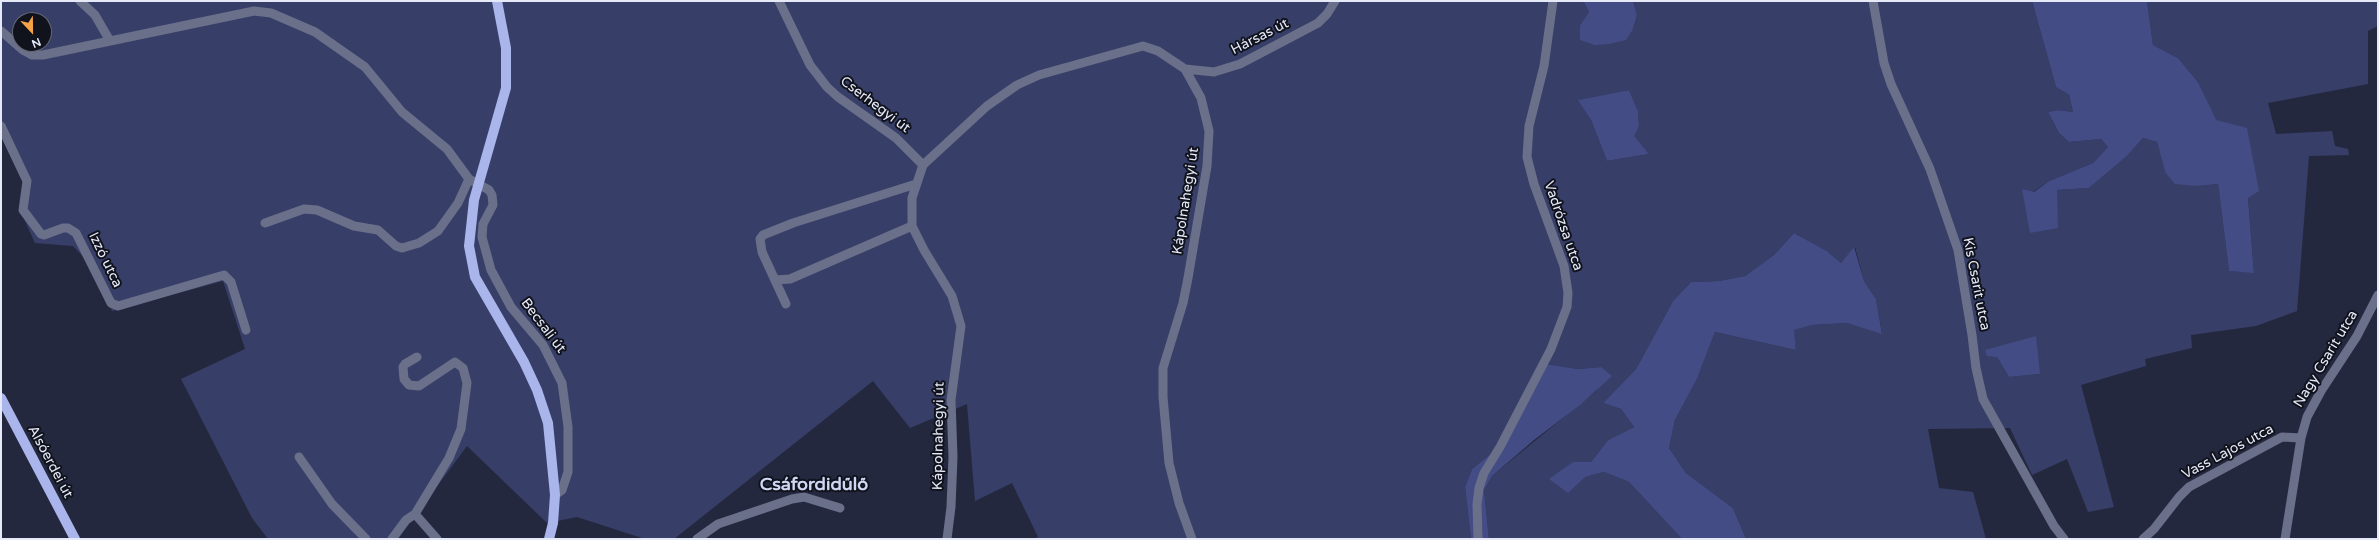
<!DOCTYPE html>
<html>
<head>
<meta charset="utf-8">
<style>
	body { margin:0 }
	#map { position:relative; width:2379px; height:540px; overflow:hidden; background:#24283f; font-family:"Varela Round",sans-serif }
	canvas { display:block }
	.frame { position:absolute; inset:0; border:2px solid #e5e9f8; pointer-events:none }
	.north { position:absolute; left:12px; top:12px; width:40px; height:40px; box-sizing:border-box; background:#10121c; border:1px solid #656874; border-radius:50%; rotate:158deg; font-size:11px; font-weight:700; line-height:16px; text-align:center; color:#e5e9f8 }
	.north::after { content:''; display:block; margin:auto; width:14px; height:18px; background:#f6a247; clip-path:polygon(50% 0,100% 100%,50% 72%,0 100%) }
</style>
</head>
<body>
<div id="map">
<canvas width="2379" height="540"></canvas>
<div class="frame"></div>
<div class="north">N</div>
</div>
<script>
const c = document.querySelector('canvas').getContext('2d');
c.lineJoin = 'round';
function fill(path, color) {
  c.fillStyle = color;
  c.fill(path, 'evenodd');
}
function poly(rows) {
  const path = new Path2D();
  for (const r of rows) {
    path.moveTo(r[0], r[1]);
    for (let i = 2; i < r.length; i += 2) path.lineTo(r[i], r[i + 1]);
  }
  return path;
}
function stroke(path, color, width, dash) {
  c.strokeStyle = color;
  c.lineWidth = width;
  c.lineCap = dash ? 'butt' : 'round';
  c.setLineDash(dash || []);
  c.stroke(path);
}
function write(font, color, halo, rows, align = 'center') {
  c.font = font + ' "Varela Round",sans-serif';
  c.lineWidth = 4;
  c.setLineDash([]);
  c.textBaseline = 'middle';
  c.strokeStyle = halo;
  c.fillStyle = color;
  for (const [text, x, y, turn = 0] of rows) {
    c.save();
    c.translate(x, y);
    c.rotate((+turn || 0) * Math.PI / 180);
    c.textAlign = isNaN(turn) ? turn : align;
    if (halo) c.strokeText(text, 0, 0);
    c.fillText(text, 0, 0);
    c.restore();
  }
}
fill(poly([
	[1,1,1583,1,1589,12,1580,25,1633,29,1637,17,1633,1,2032,1,2056,87,2069,95,2073,112,2058,110,2048,112,2059,133,2069,142,2101,139,2108,147,2093,163,2049,181,2033,192,2030,233,2056,190,2089,188,2127,156,2143,138,2157,142,2165,172,2198,186,2218,184,2229,271,2254,272,2248,198,2198,82,2178,58,2153,45,2147,1,2378,1,2378,26,2368,31,2368,84,2268,103,2276,134,2332,131,2335,146,2348,149,2349,155,2309,156,2297,311,2256,326,2191,335,2192,348,2145,359,2146,366,2081,385,2114,507,2088,512,2067,459,2032,475,2010,428,1928,429,1939,488,1973,492,1986,539,1746,539,1733,508,1686,473,1669,448,1675,420,1697,379,1715,332,1796,350,1793,330,1812,325,1847,323,1882,333,1876,299,1864,281,1855,247,1841,263,1827,251,1794,233,1774,255,1745,276,1719,281,1691,282,1673,301,1636,369,1603,403,1621,409,1634,427,1608,440,1591,462,1573,462,1585,477,1604,472,1629,482,1682,539,1489,539,1484,490,1492,476,1596,391,1601,367,1578,369,1546,364,1504,443,1472,469,1465,487,1471,539,1033,539,1038,537,1012,483,975,501,967,404,910,428,873,381,674,539,645,539,577,517,547,523,467,446,398,539,268,539,252,518,181,379,245,349,223,281,112,311,91,265,73,246,35,243,19,208,24,185,1,129],
	[20,20,44,20,44,44,20,44],
	[1629,90,1638,111,1639,126,1633,136,1649,154,1607,161,1591,120,1579,100],
	[1997,357,2040,374,2009,377]
]), '#373f68');
fill(poly([
	[1583,1,1633,1,1637,16,1633,29,1626,40,1609,44,1595,45,1580,40,1580,25,1589,12],
	[2032,1,2147,1,2153,45,2178,58,2198,82,2216,120,2247,128,2259,191,2248,198,2254,273,2229,271,2218,184,2198,186,2175,184,2165,172,2157,142,2143,138,2127,156,2089,188,2057,190,2058,228,2030,233,2022,189,2034,192,2049,181,2093,163,2108,147,2101,139,2069,142,2059,133,2048,112,2058,110,2073,112,2069,95,2056,87],
	[1629,90,1638,111,1639,126,1634,136,1649,154,1607,161,1591,120,1578,100],
	[1794,233,1827,251,1841,263,1854,247,1864,281,1876,299,1882,334,1847,323,1812,325,1794,330,1796,350,1715,332,1697,379,1675,420,1669,448,1686,473,1733,508,1746,539,1682,539,1629,482,1604,472,1585,477,1568,493,1549,479,1573,462,1591,462,1608,440,1634,427,1621,409,1603,403,1636,369,1673,301,1691,282,1719,281,1745,276,1774,255],
	[2036,336,2040,374,2009,377,1997,357,1987,356,1985,350],
	[1546,364,1578,369,1601,367,1612,376,1580,405,1534,440,1492,476,1484,490,1489,539,1471,539,1465,487,1472,469,1504,443]
]), '#434c84');
stroke(poly([
	[80,1,95,15,110,41],
	[779,1,810,65,827,87,838,97,896,138,923,165],
	[1873,1,1884,63,1891,84,1930,169,1958,250,1972,335,1976,368,1983,399,2054,526,2064,539],
	[1,31,23,50,32,55,43,55,254,11,271,13,315,32,365,67,402,112,447,149,469,179,489,190,492,195,493,205,483,224,482,237,491,270,511,307,543,345,562,383,568,427,568,472,562,490,555,495],
	[1185,69,1214,72,1240,64,1318,23,1327,14,1335,1],
	[1,126,27,181,23,210,41,234,44,235,63,228,68,228,76,233,111,303,118,306,224,275,231,282,246,330],
	[265,223,304,209,317,210,354,226,378,230,396,246,402,248,419,243,438,231,458,203,469,179],
	[775,280,790,279,912,226],
	[786,304,762,252,760,239,763,235,793,223,916,184],
	[299,457,332,504,366,539],
	[415,514,449,458,461,429,467,383,463,368,455,362,419,386,409,385,404,379,403,367,405,364,417,357],
	[392,539,406,520,415,514,437,539],
	[697,539,718,524,792,499,804,497,840,508],
	[947,539,951,507,953,457,951,400,961,326,952,296,924,250,912,226,912,198,923,165,987,106,1017,85,1039,75,1143,46,1158,51,1185,69,1201,98,1209,131,1207,166,1188,278,1183,303,1163,368,1163,397,1169,463,1179,503,1192,539],
	[1478,539,1477,504,1479,488,1484,473,1500,447,1551,349,1567,307,1568,293,1564,266,1534,184,1527,157,1529,126,1544,66,1553,1],
	[2143,539,2154,529,2179,497,2189,487,2282,437,2301,438],
	[2285,539,2301,438,2307,417,2321,391,2357,336,2378,295]
]), '#6a708a', 9);
stroke(poly([
	[497,1,506,48,506,88,474,200,469,246,475,277,524,362,537,390,548,423,555,495,553,523,549,539],
	[1,398,75,539]
]), '#a9b5eb', 10);
write('14px', '#e5e9f8', '#10121c', [
	["Hársas út",1260,37,-27],
	["Cserhegyi út",875,105,37],
	["Kápolnahegyi út",1186,201,-81],
	["Vadrózsa utca",1563,226,71],
	["Izzó utca",105,260,64],
	["Kis Csarit utca",1976,284,79],
	["Becsali út",543,326,53],
	["Nagy Csarit utca",2326,359,-59],
	["Kápolnahegyi út",939,436,-89],
	["Vass Lajos utca",2228,452,-28],
	["Alsóerdei út",50,462,62]
]);
write('bold 18px', '#d0d7f4', '#10121c', [
	["Csáfordidűlő",814,485]
]);
</script>
</body>
</html>
